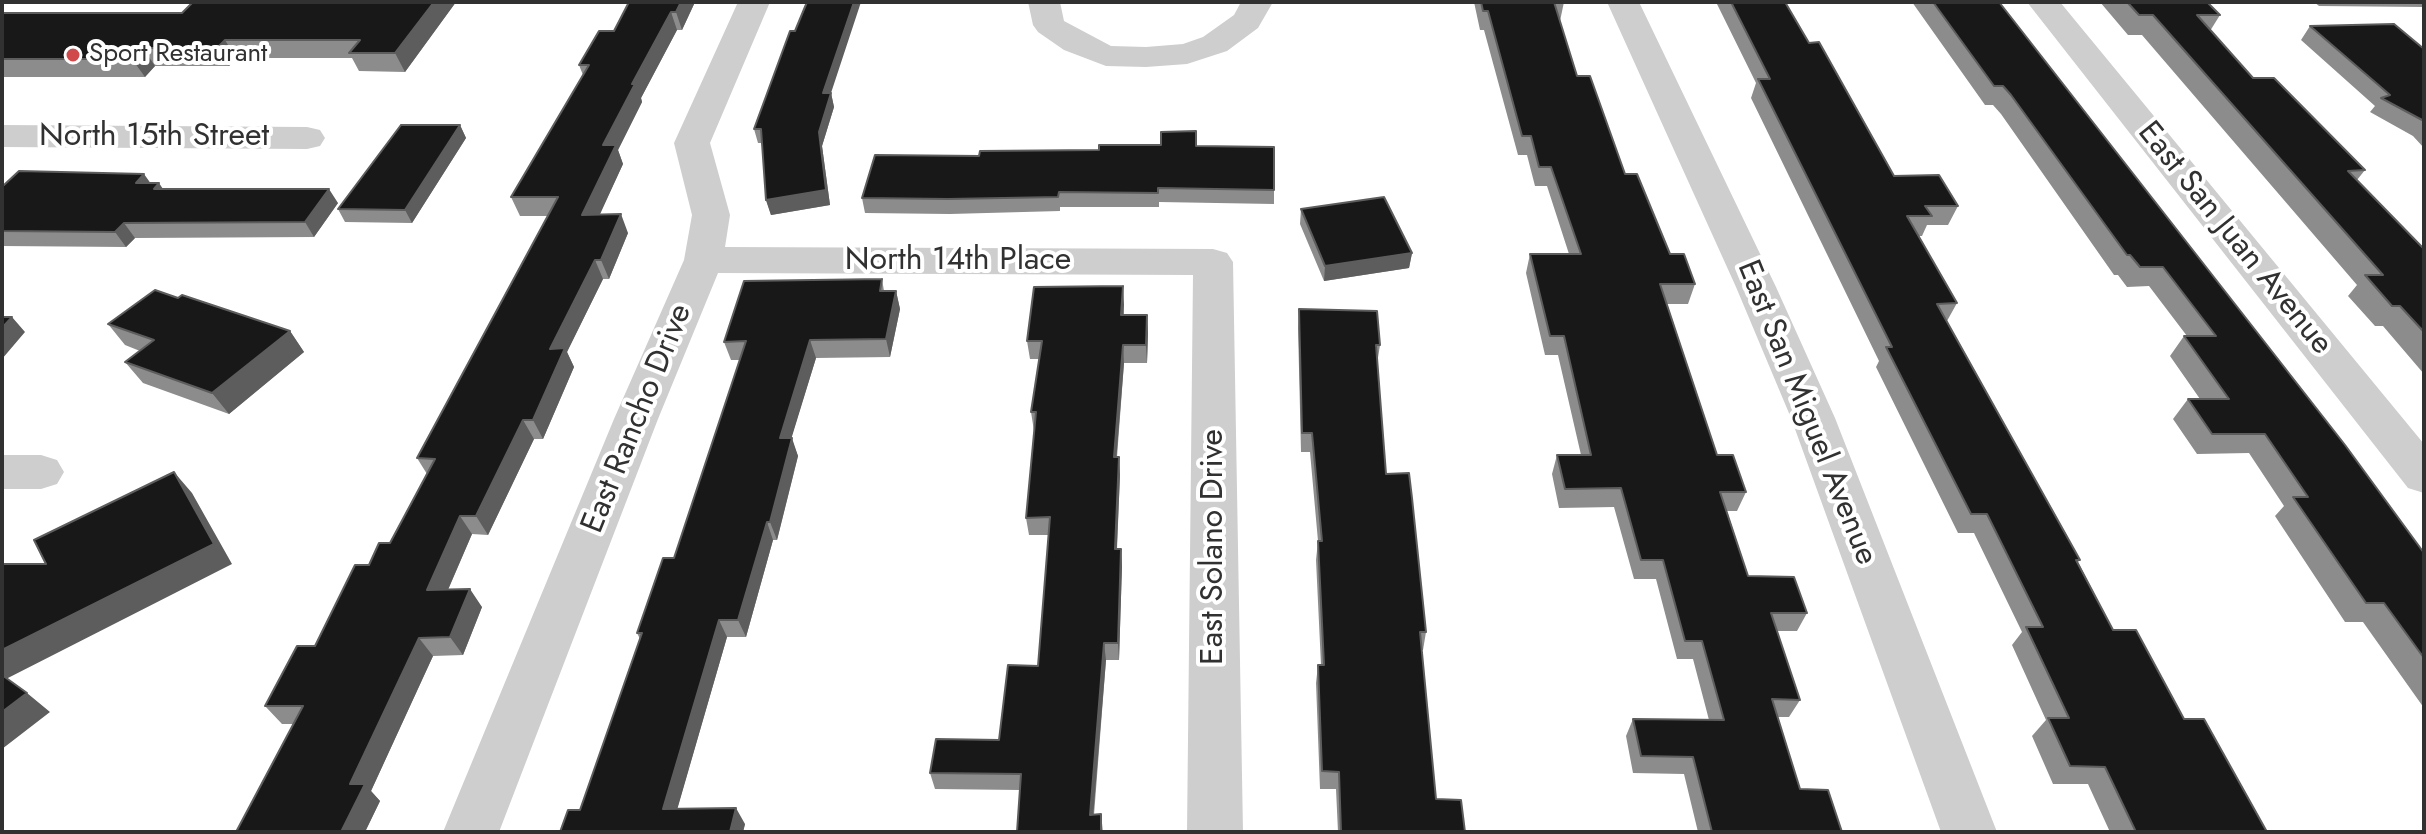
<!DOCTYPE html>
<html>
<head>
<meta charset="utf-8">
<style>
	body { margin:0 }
	#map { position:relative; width:2426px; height:834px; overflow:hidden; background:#fff; font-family:Jost,sans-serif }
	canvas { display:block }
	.frame { position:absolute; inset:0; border:4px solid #313131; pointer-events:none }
</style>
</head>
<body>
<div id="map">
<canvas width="2426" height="834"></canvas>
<div class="frame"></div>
</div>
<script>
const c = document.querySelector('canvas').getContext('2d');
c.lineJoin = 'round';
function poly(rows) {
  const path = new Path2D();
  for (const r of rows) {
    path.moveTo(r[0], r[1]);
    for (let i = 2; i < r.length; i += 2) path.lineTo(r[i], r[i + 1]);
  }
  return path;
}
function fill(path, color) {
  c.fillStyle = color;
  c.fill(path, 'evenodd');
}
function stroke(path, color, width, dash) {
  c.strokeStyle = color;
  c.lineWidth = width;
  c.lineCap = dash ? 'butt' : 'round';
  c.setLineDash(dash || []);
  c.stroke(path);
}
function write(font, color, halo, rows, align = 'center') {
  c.font = font + ' Jost,sans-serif';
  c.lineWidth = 8;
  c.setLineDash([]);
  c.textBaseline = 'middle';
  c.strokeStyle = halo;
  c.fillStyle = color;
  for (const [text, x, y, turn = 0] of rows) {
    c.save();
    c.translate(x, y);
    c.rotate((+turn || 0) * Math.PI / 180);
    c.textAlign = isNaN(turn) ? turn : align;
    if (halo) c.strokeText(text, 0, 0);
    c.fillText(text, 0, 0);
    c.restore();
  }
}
fill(poly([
	[738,2,770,2,710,143,730,215,725,247,1213,249,1227,253,1233,262,1243,832,1187,832,1193,275,718,273,658,419,499,832,443,832,614,419,684,260,692,215,674,143,738,2],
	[1028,2,1060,2,1064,21,1111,46,1146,47,1183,44,1203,37,1234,15,1241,2,1273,2,1258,28,1227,51,1187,64,1146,67,1106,66,1064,50,1038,32,1033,25,1028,2],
	[1607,2,1639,2,1776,287,1835,418,1997,832,1941,832,1791,418,1736,287,1607,2],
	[2027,2,2060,2,2424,444,2424,493,2408,488,2027,2],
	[2,125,307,127,320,130,325,138,320,146,307,149,2,147,2,125],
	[2,455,41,455,57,460,64,472,57,484,41,489,2,489,2,455]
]), '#cecece');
fill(poly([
	[193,2,456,2,405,72,359,71,352,58,236,58,229,66,155,66,145,77,2,77,2,13,182,13],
	[695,2,682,30,677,30,641,98,642,102,618,150,623,164,599,215,628,233,609,279,603,279,567,352,574,367,543,439,534,439,488,535,472,534,448,590,482,607,463,655,433,656,371,791,380,801,365,832,236,832,294,724,282,724,265,706,315,646,369,565,390,543,427,474,417,458,548,216,520,216,511,197,583,75,579,65,614,31],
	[1474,2,1564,2,1560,21,1577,76,1625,174,1670,254,1695,284,1688,304,1667,304,1717,455,1746,492,1737,511,1727,511,1748,576,1807,613,1797,631,1777,631,1800,700,1789,717,1778,717,1800,789,1842,832,1698,832,1684,774,1633,773,1626,736,1633,719,1709,720,1693,659,1677,659,1656,579,1634,579,1614,507,1559,508,1552,474,1557,455,1581,455,1558,355,1545,355,1526,273,1530,254,1569,254,1547,186,1535,186,1527,155,1518,155,1484,30,1480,30],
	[1716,2,1785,2,1809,43,1894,176,1958,206,1948,225,1927,225,1922,236,1918,236,1957,303,1947,321,2080,560,2078,562,2113,630,2184,719,2267,832,2110,832,2088,784,2053,784,2032,736,2046,720,2012,645,2022,632,1974,533,1958,533,1876,367,1879,361,1751,98,1756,83],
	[1912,2,1999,2,2424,553,2424,708,2363,622,2345,622,2275,516,2284,506,2249,453,2197,454,2173,419,2188,399,2200,399,2170,356,2184,336,2187,336,2149,286,2127,287,2118,275,2114,275,2001,114,1993,105,1985,105],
	[2100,2,2207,2,2220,15,2210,31,2253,78,2365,170,2357,180,2424,249,2424,374,2383,326,2375,326,2348,296,2357,285,2142,35,2128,35],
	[2314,2,2424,2,2424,7,2319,6],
	[2310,26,2424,49,2424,148,2413,136,2370,112,2375,106,2301,40],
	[831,93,834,107,822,146,830,205,771,215,766,200,762,143,758,143,754,129],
	[460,125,466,138,412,223,345,222,338,209],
	[1196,146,1274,190,1274,204,1159,202,1159,207,1060,207,1060,211,950,214,865,213,862,198,979,156],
	[151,183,163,189,338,203,314,237,135,238,126,247,2,246,2,185],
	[1301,209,1412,253,1409,268,1324,281,1300,224],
	[882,279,884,291,896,291,900,309,890,357,816,358,791,438,798,456,777,540,773,540,746,637,727,637,677,809,745,824,743,832,560,832,580,810,640,639,637,633,674,558,740,360,731,360,724,342],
	[1123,286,1124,315,1147,315,1148,333,1147,363,1124,363,1117,457,1119,457,1120,475,1117,549,1121,549,1122,566,1119,660,1106,660,1094,815,1101,814,1103,832,1017,832,1020,790,935,789,930,773,999,740,1038,666,1049,535,1029,535,1026,518,1035,431,1034,431,1031,412,1039,359,1030,359,1027,341],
	[178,298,290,331,304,352,229,414,143,383,125,362,140,351,125,345,108,324],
	[1299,309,1380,345,1377,364,1386,474,1426,632,1423,650,1422,650,1436,799,1465,832,1338,832,1336,789,1320,789,1316,683,1318,665,1321,665,1316,560,1318,541,1310,452,1301,452,1298,328]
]), '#8c8c8c');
fill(poly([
	[434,2,456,2,405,72,395,53],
	[681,2,695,2,682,30,676,12],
	[854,2,861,2,831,93,834,107,822,146,830,205,771,215,766,200,819,132,823,93],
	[671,12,677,30,641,98,642,102,618,150,623,164,591,234,582,215,603,145,632,84],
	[225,40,236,58,229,66,217,48],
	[143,48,155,66,145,77,132,59],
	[460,125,466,138,412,223,405,210],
	[144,174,154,188,159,183,169,198,136,183],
	[329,189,338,203,314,237,305,222],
	[621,214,628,233,609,279,601,260],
	[124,223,135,238,126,247,115,232],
	[1412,253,1409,268,1324,281,1325,266],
	[595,260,603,279,567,352,574,367,543,439,533,420,550,349],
	[1123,286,1124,305,1122,333,1121,315],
	[896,291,900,309,890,357,886,339],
	[1147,315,1148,333,1147,363,1146,345],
	[12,317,25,332,2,359,2,328],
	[290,331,304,352,229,414,212,393],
	[810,340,816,358,786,456,780,438],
	[1123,345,1124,363,1115,475,1114,457],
	[523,420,534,439,488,535,476,516],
	[792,438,798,456,777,540,770,522],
	[1119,457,1120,475,1116,566,1115,549],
	[174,472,192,493,232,564,4,680,2,678,2,650],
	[460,516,472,534,440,608,427,590],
	[767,522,773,540,746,637,738,620],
	[1121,549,1122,566,1119,660,1118,643],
	[470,589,482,607,463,655,450,637],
	[719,620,727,637,673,824,663,809],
	[419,638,433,656,371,791,380,801,365,832,341,832,350,784],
	[1104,643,1106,660,1092,830,1090,815],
	[27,693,50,712,2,749,2,712],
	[736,808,745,824,743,832,730,832]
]), '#5d5d5d');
const building = poly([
	[193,2,434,2,395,53,349,53,360,40,225,40,217,48,143,48,132,59,2,59,2,13,182,13,193,2],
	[629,2,681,2,676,12,671,12,632,84,635,84,603,145,616,145,582,215,621,214,601,260,595,260,550,349,565,348,533,420,523,420,476,516,460,516,427,590,470,589,450,637,419,638,350,784,365,784,341,832,236,832,303,706,265,706,297,646,315,646,355,565,369,565,379,543,390,543,435,459,417,458,558,197,511,197,589,65,579,65,599,31,614,31,629,2],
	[807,2,854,2,823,93,831,93,819,132,826,190,766,200,761,129,754,129,790,31,795,31,807,2],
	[1481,2,1564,2,1554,2,1577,76,1590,76,1625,174,1637,174,1670,254,1684,254,1695,284,1660,284,1717,455,1733,455,1746,492,1720,492,1748,576,1794,577,1807,613,1771,613,1800,700,1772,699,1800,789,1828,790,1842,832,1712,832,1693,757,1641,756,1633,719,1724,720,1702,641,1685,641,1663,560,1641,560,1621,488,1565,489,1557,455,1591,455,1564,336,1550,336,1530,254,1581,254,1551,167,1539,167,1531,136,1522,136,1488,11,1483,11,1481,2],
	[1731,2,1785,2,1809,43,1819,42,1894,176,1939,175,1958,206,1925,206,1932,216,1907,216,1957,303,1937,304,2080,560,2076,560,2113,630,2136,630,2184,719,2204,719,2267,832,2136,832,2105,767,2070,766,2048,718,2069,718,2026,627,2043,627,1987,514,1971,514,1886,347,1892,347,1758,79,1770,79,1731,2],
	[1933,2,1999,2,2345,445,2424,553,2424,658,2384,603,2366,603,2293,497,2308,497,2265,434,2212,434,2188,399,2229,399,2184,336,2216,336,2163,267,2140,267,2130,255,2127,255,2011,95,2003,86,1994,86,1933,2],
	[2127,2,2207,2,2220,15,2197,15,2253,78,2274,78,2365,170,2348,171,2424,249,2424,332,2400,306,2392,306,2365,275,2383,275,2153,15,2139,15,2127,2],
	[2394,24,2424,49,2424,121,2381,98,2390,95,2310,26,2394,24],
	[401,125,460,125,405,210,338,209,401,125],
	[1196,131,1196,146,1274,147,1274,190,1158,188,1158,193,1059,192,1058,197,948,199,862,198,875,155,979,156,980,151,1099,150,1099,145,1161,145,1161,132,1196,131],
	[19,171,144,174,136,183,159,183,154,189,329,189,305,222,124,223,115,232,2,231,2,185,4,185,19,171],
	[1384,197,1412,253,1325,266,1301,209,1384,197],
	[882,279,880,291,896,291,886,339,810,340,780,438,792,438,770,522,767,522,738,620,719,620,663,809,736,808,730,832,560,832,568,810,580,810,642,633,637,633,663,558,674,558,746,341,724,342,744,281,882,279],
	[1123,286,1121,315,1147,315,1146,345,1123,345,1114,457,1119,457,1115,549,1121,549,1118,643,1104,643,1090,815,1101,814,1101,832,1017,832,1021,774,930,773,936,739,999,740,1008,665,1038,666,1050,517,1026,518,1036,412,1031,412,1042,341,1027,341,1034,287,1123,286],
	[155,290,178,298,182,295,290,331,212,393,125,362,154,340,108,324,155,290],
	[1299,309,1377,311,1380,345,1376,345,1386,474,1409,473,1412,498,1426,632,1420,632,1436,799,1461,800,1465,832,1341,832,1339,772,1322,771,1318,665,1324,665,1318,541,1322,541,1312,433,1302,433,1299,309],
	[2,317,12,317,2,328,2,317],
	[174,472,214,544,2,650,2,564,46,564,34,540,174,472],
	[2,675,27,693,2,712,2,675]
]);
fill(building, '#181818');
stroke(building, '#5d5d5d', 2);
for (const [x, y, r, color] of [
	[73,55,8,"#d04a4b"]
]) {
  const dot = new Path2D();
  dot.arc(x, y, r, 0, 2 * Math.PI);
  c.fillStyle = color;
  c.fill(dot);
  stroke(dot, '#fff', 3);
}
write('26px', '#313131', '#fff', [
	["Sport Restaurant",89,55]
], 'left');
write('32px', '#313131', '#fff', [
	["North 15th Street",154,137],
	["East San Juan Avenue",2234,239,51],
	["North 14th Place",958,261],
	["East San Miguel Avenue",1806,413,68],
	["East Rancho Drive",638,419,-68],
	["East Solano Drive",1214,547,-90]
]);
</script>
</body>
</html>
